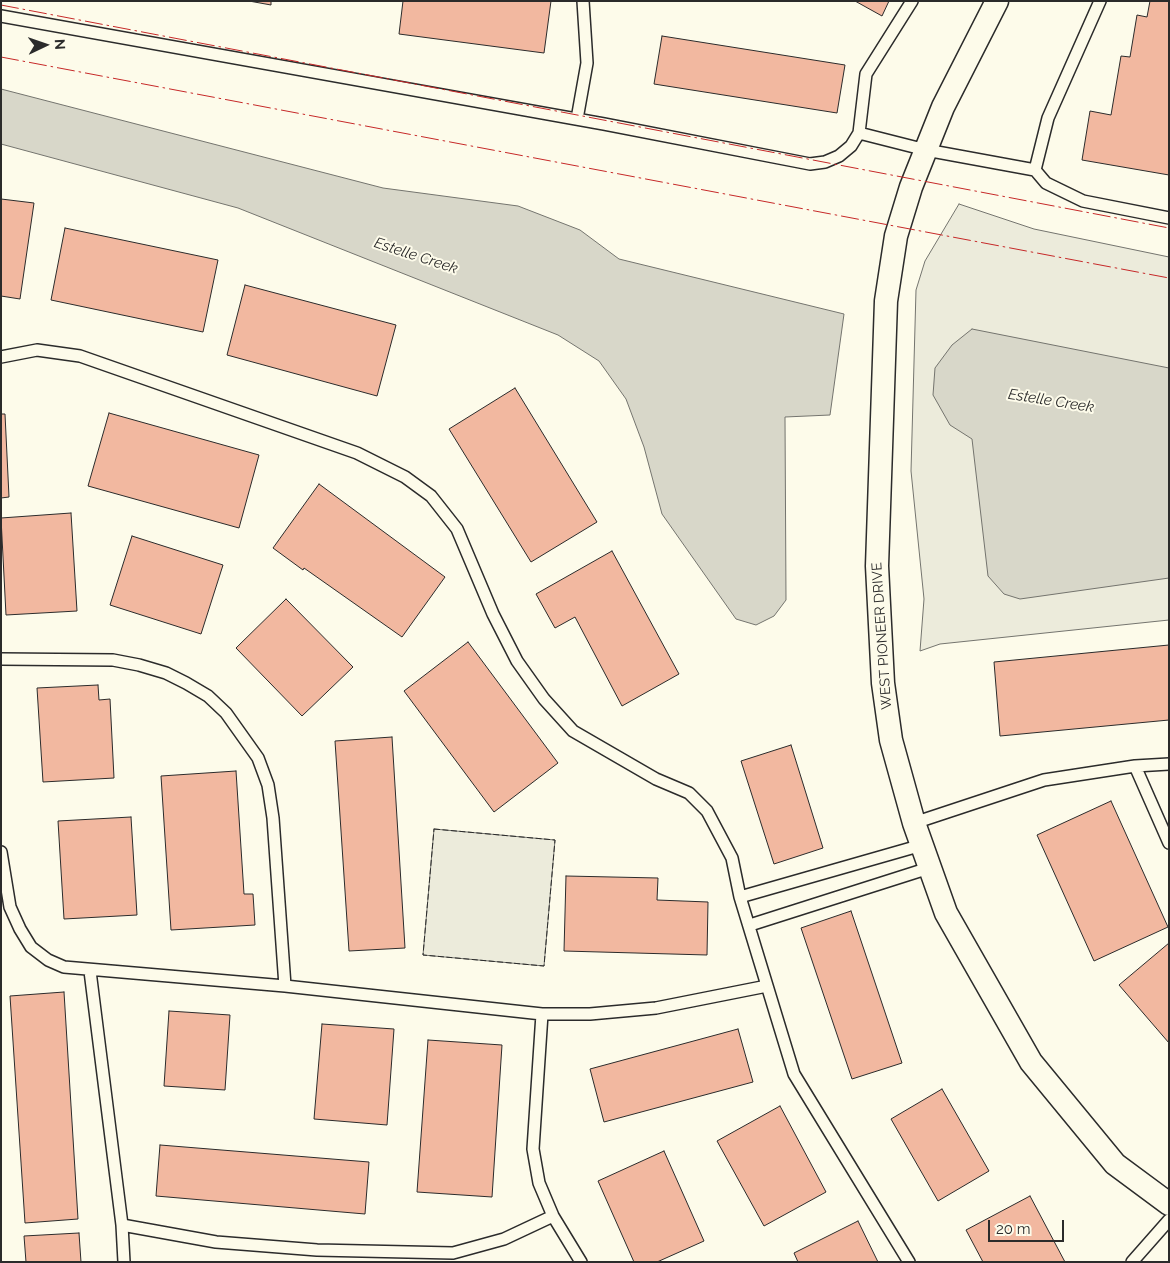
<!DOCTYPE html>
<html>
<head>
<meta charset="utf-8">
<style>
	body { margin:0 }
	#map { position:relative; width:1170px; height:1263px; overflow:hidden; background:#fdfbea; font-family:Raleway,sans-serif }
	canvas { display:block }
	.frame { position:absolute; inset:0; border:2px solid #2b2b2b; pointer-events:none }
	.north { position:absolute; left:20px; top:20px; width:50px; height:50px; -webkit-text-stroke:4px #fdfbea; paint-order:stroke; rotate:87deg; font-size:14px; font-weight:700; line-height:20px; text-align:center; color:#2b2b2b }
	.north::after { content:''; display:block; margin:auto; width:18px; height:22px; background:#2b2b2b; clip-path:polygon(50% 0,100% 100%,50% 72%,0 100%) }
	.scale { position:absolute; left:988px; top:1220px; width:76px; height:22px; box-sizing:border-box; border:2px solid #2b2b2b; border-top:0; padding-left:6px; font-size:15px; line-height:18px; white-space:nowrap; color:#2b2b2b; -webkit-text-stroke:4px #fdfbea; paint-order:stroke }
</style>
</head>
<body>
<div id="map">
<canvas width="1170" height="1263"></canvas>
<div class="frame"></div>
<div class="north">N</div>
<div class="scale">20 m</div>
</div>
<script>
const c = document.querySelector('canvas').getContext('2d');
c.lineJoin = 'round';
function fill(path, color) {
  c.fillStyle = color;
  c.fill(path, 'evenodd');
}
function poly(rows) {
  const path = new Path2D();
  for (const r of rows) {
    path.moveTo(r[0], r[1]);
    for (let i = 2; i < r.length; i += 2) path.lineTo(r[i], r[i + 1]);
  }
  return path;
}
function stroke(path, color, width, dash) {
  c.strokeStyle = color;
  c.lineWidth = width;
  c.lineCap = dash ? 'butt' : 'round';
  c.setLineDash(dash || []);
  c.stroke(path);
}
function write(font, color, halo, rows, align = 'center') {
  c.font = font + ' Raleway,sans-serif';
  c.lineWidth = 4;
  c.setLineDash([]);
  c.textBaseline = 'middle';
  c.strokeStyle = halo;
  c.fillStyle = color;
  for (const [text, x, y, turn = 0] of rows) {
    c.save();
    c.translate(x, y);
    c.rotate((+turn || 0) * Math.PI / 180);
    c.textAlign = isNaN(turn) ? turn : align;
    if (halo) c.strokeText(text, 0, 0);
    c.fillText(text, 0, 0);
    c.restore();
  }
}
const green = poly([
	[959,204,1034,229,1169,257,1169,620,940,644,920,651,924,599,911,471,916,290,925,261,959,204],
	[434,829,555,840,544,966,423,955,434,829]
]);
fill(green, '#ecebdb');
stroke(green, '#74746e', 1);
const water = poly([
	[1,89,383,188,518,206,580,230,619,259,844,314,830,415,785,417,786,600,774,616,756,625,736,619,662,514,644,447,626,399,599,361,558,335,238,208,1,144,1,89],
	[972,329,1169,368,1169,578,1020,599,1004,594,988,576,972,439,950,425,933,395,935,368,952,345,972,329]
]);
fill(water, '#d8d7c9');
stroke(water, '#74746e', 1);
const building = poly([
	[249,1,271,1,271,5,249,1],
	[403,1,551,1,544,53,399,34,403,1],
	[855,1,889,1,882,16,855,1],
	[1150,1,1169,1,1169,175,1082,160,1090,111,1111,115,1121,56,1130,57,1137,15,1147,17,1150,1],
	[662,36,845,65,837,113,654,84,662,36],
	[1,199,34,203,20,299,1,296,1,199],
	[65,228,218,260,203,332,51,300,65,228],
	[245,285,396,325,377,396,227,355,245,285],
	[515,388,597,522,531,562,449,429,515,388],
	[109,413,259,455,239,528,88,486,109,413],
	[1,414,5,414,9,497,1,498,1,414],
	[319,484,445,577,402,637,304,568,303,570,273,548,319,484],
	[71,513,77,611,6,615,1,518,71,513],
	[132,536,223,565,201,634,110,605,132,536],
	[612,551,679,674,622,706,575,617,555,628,536,594,612,551],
	[286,599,353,667,302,716,236,648,286,599],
	[468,642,558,763,494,812,404,691,468,642],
	[1169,645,1169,720,1000,736,994,662,1169,645],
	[98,685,99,700,110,699,114,778,43,782,37,688,98,685],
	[392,737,405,948,349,951,335,741,392,737],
	[791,745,823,848,774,864,741,761,791,745],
	[236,771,244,894,253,894,255,925,171,930,161,776,236,771],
	[1111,801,1168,927,1094,961,1037,835,1111,801],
	[131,817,137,915,64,919,58,821,131,817],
	[566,876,658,878,657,900,708,902,707,955,564,951,566,876],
	[851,911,902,1063,852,1079,801,928,851,911],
	[1169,943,1169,1043,1119,985,1169,943],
	[64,992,78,1219,25,1223,10,996,64,992],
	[169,1011,230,1015,225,1090,164,1086,169,1011],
	[322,1024,394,1029,387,1125,314,1119,322,1024],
	[738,1029,753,1082,604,1122,590,1069,738,1029],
	[428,1040,502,1045,492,1197,417,1192,428,1040],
	[942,1089,989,1171,938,1201,891,1119,942,1089],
	[780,1106,826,1192,764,1226,717,1141,780,1106],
	[160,1145,369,1162,365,1214,156,1196,160,1145],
	[664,1151,704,1241,657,1262,634,1262,598,1181,664,1151],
	[1030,1196,1065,1262,983,1262,966,1230,1030,1196],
	[858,1221,878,1262,798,1262,794,1253,858,1221],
	[79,1233,81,1262,26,1262,24,1236,79,1233]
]);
fill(building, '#f2b8a0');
stroke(building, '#2b2b2b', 1);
const service = poly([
	[1,16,604,124,810,164,825,162,839,156,851,146,859,133,866,74,912,1],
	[577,119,587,63,583,1],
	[859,133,926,150,1035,170,1046,183,1083,201,1169,218],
	[1035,170,1048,118,1100,1],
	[1,357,37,350,80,356,357,453,405,477,431,496,457,529,493,614,517,661,544,699,573,731,656,779,689,793,707,811,732,858,740,897,794,1074,909,1262],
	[1,659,113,660,139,665,166,673,186,683,208,696,226,713,258,758,268,785,273,818,285,986],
	[1135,766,1169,843],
	[914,823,1044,780,1135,766,1169,764],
	[1,852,10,907,20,929,31,947,48,960,64,967,285,986,542,1014,590,1014,656,1008,767,986],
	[740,897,922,845],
	[750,925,929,868],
	[90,971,122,1225,124,1262],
	[542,1014,533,1149,539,1183,553,1216,581,1262],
	[122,1225,216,1242,317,1250,453,1253,504,1239,553,1216],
	[1132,1262,1169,1220]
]);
const minor = poly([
	[997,1,943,107,911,187,896,236,886,301,877,566,883,683,891,740,914,823,946,913,1031,1062,1115,1164,1169,1204]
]);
stroke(service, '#2b2b2b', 14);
stroke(minor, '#2b2b2b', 25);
stroke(service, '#fdfbea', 11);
stroke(minor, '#fdfbea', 22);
stroke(poly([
	[434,829,555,840,544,966,423,955,434,829]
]), '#2b2b2b', 1, [6, 2.5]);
stroke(poly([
	[1,5,1169,228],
	[1,57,1169,278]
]), '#c62828', 1, [18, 4, 2.5, 4]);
write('14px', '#2b2b2b', '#fdfbea', [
	["WEST PIONEER DRIVE",882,636,-94]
]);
write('italic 15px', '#2b2b2b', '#fdfbea', [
	["Estelle Creek",416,256,18],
	["Estelle Creek",1051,401,9]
]);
</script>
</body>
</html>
